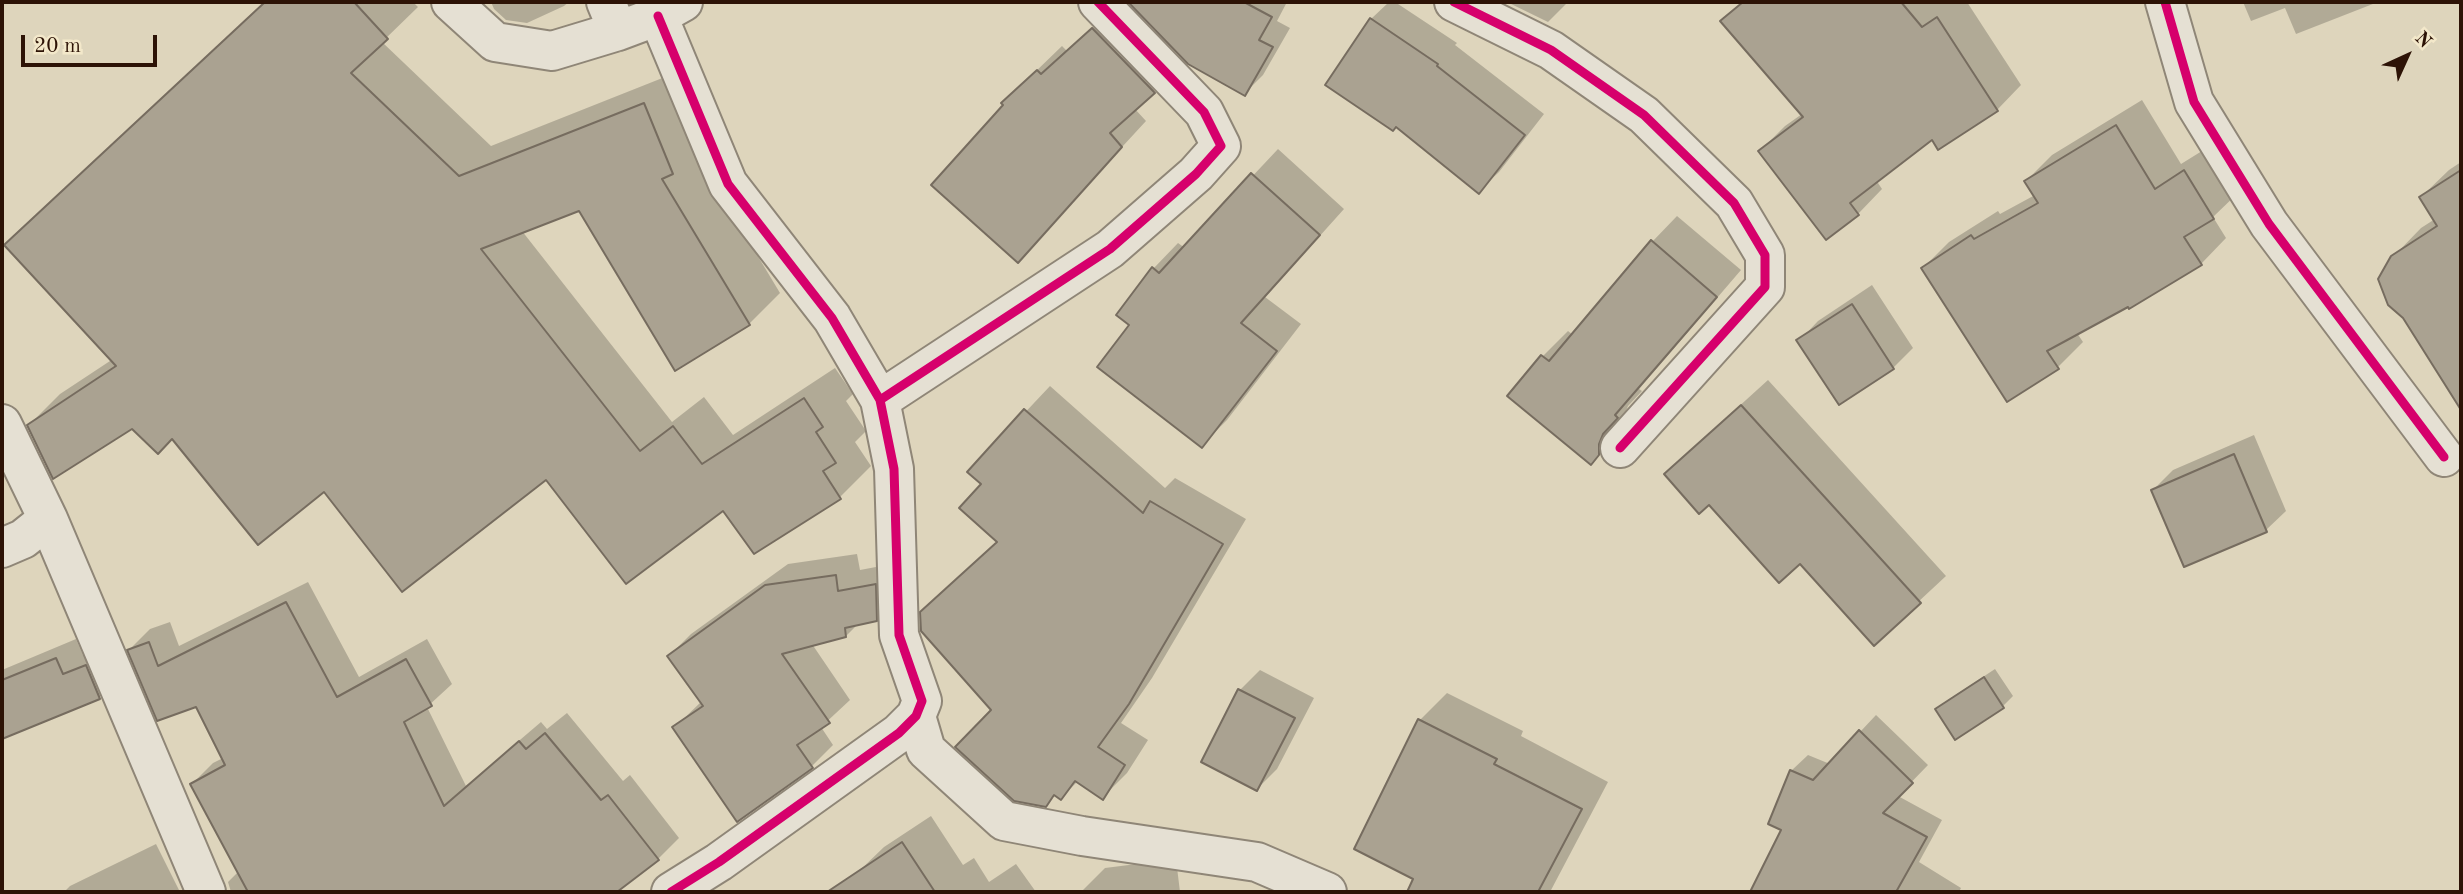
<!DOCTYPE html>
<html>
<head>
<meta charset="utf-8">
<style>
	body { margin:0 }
	#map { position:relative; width:2463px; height:894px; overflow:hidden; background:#ded5bc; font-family:"Old Standard TT",serif }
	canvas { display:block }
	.frame { position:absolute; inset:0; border:4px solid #2d1306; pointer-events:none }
	.north { position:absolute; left:2372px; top:21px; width:70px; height:70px; -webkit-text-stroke:5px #f3e8ca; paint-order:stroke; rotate:45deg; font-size:19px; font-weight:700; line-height:28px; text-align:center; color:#2d1306 }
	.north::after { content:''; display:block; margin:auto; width:24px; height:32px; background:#2d1306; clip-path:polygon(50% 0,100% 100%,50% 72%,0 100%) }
	.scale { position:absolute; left:21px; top:35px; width:136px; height:32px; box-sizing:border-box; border:4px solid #2d1306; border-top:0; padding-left:9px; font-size:21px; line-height:24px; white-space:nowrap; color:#2d1306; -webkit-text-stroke:5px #f3e8ca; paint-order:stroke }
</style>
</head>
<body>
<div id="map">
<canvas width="2463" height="894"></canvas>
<div class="frame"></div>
<div class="north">N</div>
<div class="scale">20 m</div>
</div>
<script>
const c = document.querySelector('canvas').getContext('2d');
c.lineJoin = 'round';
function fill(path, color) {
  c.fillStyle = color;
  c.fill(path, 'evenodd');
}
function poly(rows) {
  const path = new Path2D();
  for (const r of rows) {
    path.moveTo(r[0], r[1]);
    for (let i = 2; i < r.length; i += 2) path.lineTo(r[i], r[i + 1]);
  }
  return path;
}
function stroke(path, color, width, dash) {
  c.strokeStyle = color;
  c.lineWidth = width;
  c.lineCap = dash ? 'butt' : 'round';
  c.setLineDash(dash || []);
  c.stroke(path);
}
fill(poly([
	[265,2,413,2,418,7,382,42,491,146,675,73,694,150,780,293,749,324,579,209,522,231,672,422,704,397,733,435,835,368,853,394,846,401,866,431,855,442,871,466,840,497,723,509,546,477,324,490,173,437,132,427,29,425,60,394,113,359,6,245],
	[491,2,569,2,564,6,527,23,506,20,494,9],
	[1130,2,1287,2,1277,21,1290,28,1263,75,1245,93,1189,62],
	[1389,2,1395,2,1457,43,1455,45,1544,114,1499,172,1479,191,1396,125,1371,19],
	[1507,2,1568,2,1548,22],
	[1742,2,1967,2,2021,85,1997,110,1932,137,1876,180,1882,189,1858,214,1760,151,1785,126,1802,114,1722,21],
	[2243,2,2378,2,2296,34,2285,8,2251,21],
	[1118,4,1178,67,1135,109,1146,121,1017,261,1005,105,1003,103,1062,46,1067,51],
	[2142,100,2181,164,2210,146,2239,192,2213,217,2226,238,2201,264,2077,333,2083,342,2057,368,1923,268,1949,242,1998,211,2000,214,2035,195,2026,181,2052,155],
	[1278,149,1344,209,1265,297,1301,324,1227,420,1202,445,1132,325,1153,269,1178,243,1185,248],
	[2461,162,2461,365,2442,377,2393,257,2421,228,2435,219,2421,197,2449,170],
	[1677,216,1741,270,1639,389,1642,391,1628,406,1616,437,1591,463,1510,396,1543,356,1568,331,1573,335,1652,242],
	[1872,285,1913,348,1893,368,1799,341,1818,321],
	[1768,380,1946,576,1874,643,1692,449],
	[1050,386,1165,488,1175,478,1246,519,1152,678,1121,723,1148,740,1127,773,1103,797,1078,781,1061,798,1056,794,1045,805,993,710,999,541,983,484,969,472],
	[2254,435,2286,511,2266,530,2153,490,2173,470],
	[857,554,860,570,897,563,898,598,876,620,858,624,846,636,812,644,850,700,821,727,833,745,812,766,675,727,702,701,669,656,691,634,788,564],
	[308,582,359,677,427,639,452,684,427,707,466,786,541,722,547,729,567,713,623,781,630,775,679,838,658,859,614,892,457,892,447,874,409,892,231,892,228,882,239,871,192,784,213,763,223,758,197,704,129,650,150,629,170,622,179,646],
	[76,639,83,655,106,647,119,677,99,697,2,737,2,670],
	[1995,669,2013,696,2003,706,1938,710,1948,700],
	[1260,670,1314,698,1277,769,1257,789,1203,761,1240,690],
	[1447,693,1523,731,1521,736,1608,782,1550,892,1409,892,1415,878,1420,720],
	[1876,715,1928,765,1898,796,1942,820,1919,862,1961,888,1959,892,1775,892,1757,883,1784,829,1791,771,1808,755,1830,764],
	[931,816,963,865,974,858,989,882,1016,864,1036,892,861,892,865,888,856,874,884,847],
	[156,844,180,892,64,892,70,886],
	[1176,859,1180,892,1081,892,1105,868]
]), '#0003');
const building = poly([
	[265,2,354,2,388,39,351,73,459,176,644,103,673,174,662,179,750,325,675,371,579,211,481,249,640,451,673,426,702,464,804,398,823,427,816,432,836,463,823,471,841,499,754,554,723,511,626,584,546,480,402,592,324,492,258,545,172,439,158,454,132,429,53,479,27,425,116,366,4,245,265,2],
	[1128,2,1244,2,1272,17,1259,40,1273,47,1245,96,1188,64,1128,2],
	[1743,2,1901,2,1922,27,1937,17,1998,111,1938,150,1932,140,1850,203,1859,215,1826,240,1758,151,1803,117,1720,21,1743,2],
	[1370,18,1438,64,1437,66,1525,135,1479,194,1396,127,1393,131,1325,85,1370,18],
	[1092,28,1155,93,1110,133,1122,147,1018,263,931,185,1003,105,1001,103,1037,70,1041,74,1092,28],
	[2116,125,2155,189,2184,170,2214,219,2184,237,2202,265,2129,309,2128,307,2047,351,2059,369,2007,402,1921,268,1971,235,1974,239,2038,203,2024,181,2116,125],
	[2461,170,2461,410,2403,318,2388,305,2378,279,2391,256,2437,226,2419,197,2461,170],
	[1251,173,1320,235,1241,323,1277,351,1202,448,1097,367,1129,325,1116,315,1152,267,1159,273,1251,173],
	[1651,240,1717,297,1615,415,1618,418,1603,434,1599,444,1599,455,1591,465,1507,396,1541,355,1549,361,1651,240],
	[1852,304,1894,369,1839,405,1796,340,1852,304],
	[1741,405,1921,603,1874,646,1800,564,1779,583,1709,505,1699,514,1664,474,1741,405],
	[1024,409,1143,513,1150,501,1223,544,1129,704,1098,747,1125,765,1103,800,1075,781,1061,800,1054,795,1046,807,1014,801,955,747,991,710,921,631,920,612,997,542,959,508,981,484,967,472,1024,409],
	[2234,454,2267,532,2184,567,2151,490,2234,454],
	[836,575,838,591,876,584,877,621,845,628,846,637,782,654,830,723,797,745,813,768,737,822,672,727,703,706,667,656,765,585,836,575],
	[286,602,337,697,406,659,432,706,404,722,444,806,519,741,526,749,545,733,601,800,608,795,659,860,617,892,248,892,190,784,225,765,196,707,157,721,127,650,149,642,158,666,286,602],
	[56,658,63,674,86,665,100,699,2,739,2,680,56,658],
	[1984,677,2004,708,1955,740,1935,709,1984,677],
	[1238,689,1295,718,1257,791,1201,762,1238,689],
	[1418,719,1497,759,1494,764,1582,809,1538,892,1407,892,1413,879,1354,849,1418,719],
	[1859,730,1913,783,1883,813,1927,837,1896,892,1750,892,1781,830,1768,824,1790,770,1813,780,1859,730],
	[902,842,935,892,827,892,902,842]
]);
fill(building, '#aaa291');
stroke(building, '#766c5f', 2);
const minor = poly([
	[451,2,495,42,552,51,618,31,658,16,683,2],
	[606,2,618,31],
	[1454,2,1551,50,1644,115,1734,203,1765,255,1765,287,1620,448],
	[2165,2,2194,102,2269,224,2444,457],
	[658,16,728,184,832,318,880,400,894,469,899,635,922,701,916,716,899,733,719,862,671,892],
	[880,400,1110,249,1196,174,1221,146,1204,112,1098,2],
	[2,424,48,519,206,892],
	[2,548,23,539,48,519],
	[916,716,926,750,1004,821,1082,836,1257,862,1327,892]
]);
stroke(minor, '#8f8677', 42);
stroke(minor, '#e5e0d3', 38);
stroke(poly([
	[1454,2,1551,50,1644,115,1734,203,1765,255,1765,287,1620,448],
	[2165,2,2194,102,2269,224,2444,457],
	[658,16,728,184,832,318,880,400,894,469,899,635,922,701,916,716,899,733,719,862,671,892],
	[880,400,1110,249,1196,174,1221,146,1204,112,1098,2]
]), '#d6006c', 9);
</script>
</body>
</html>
